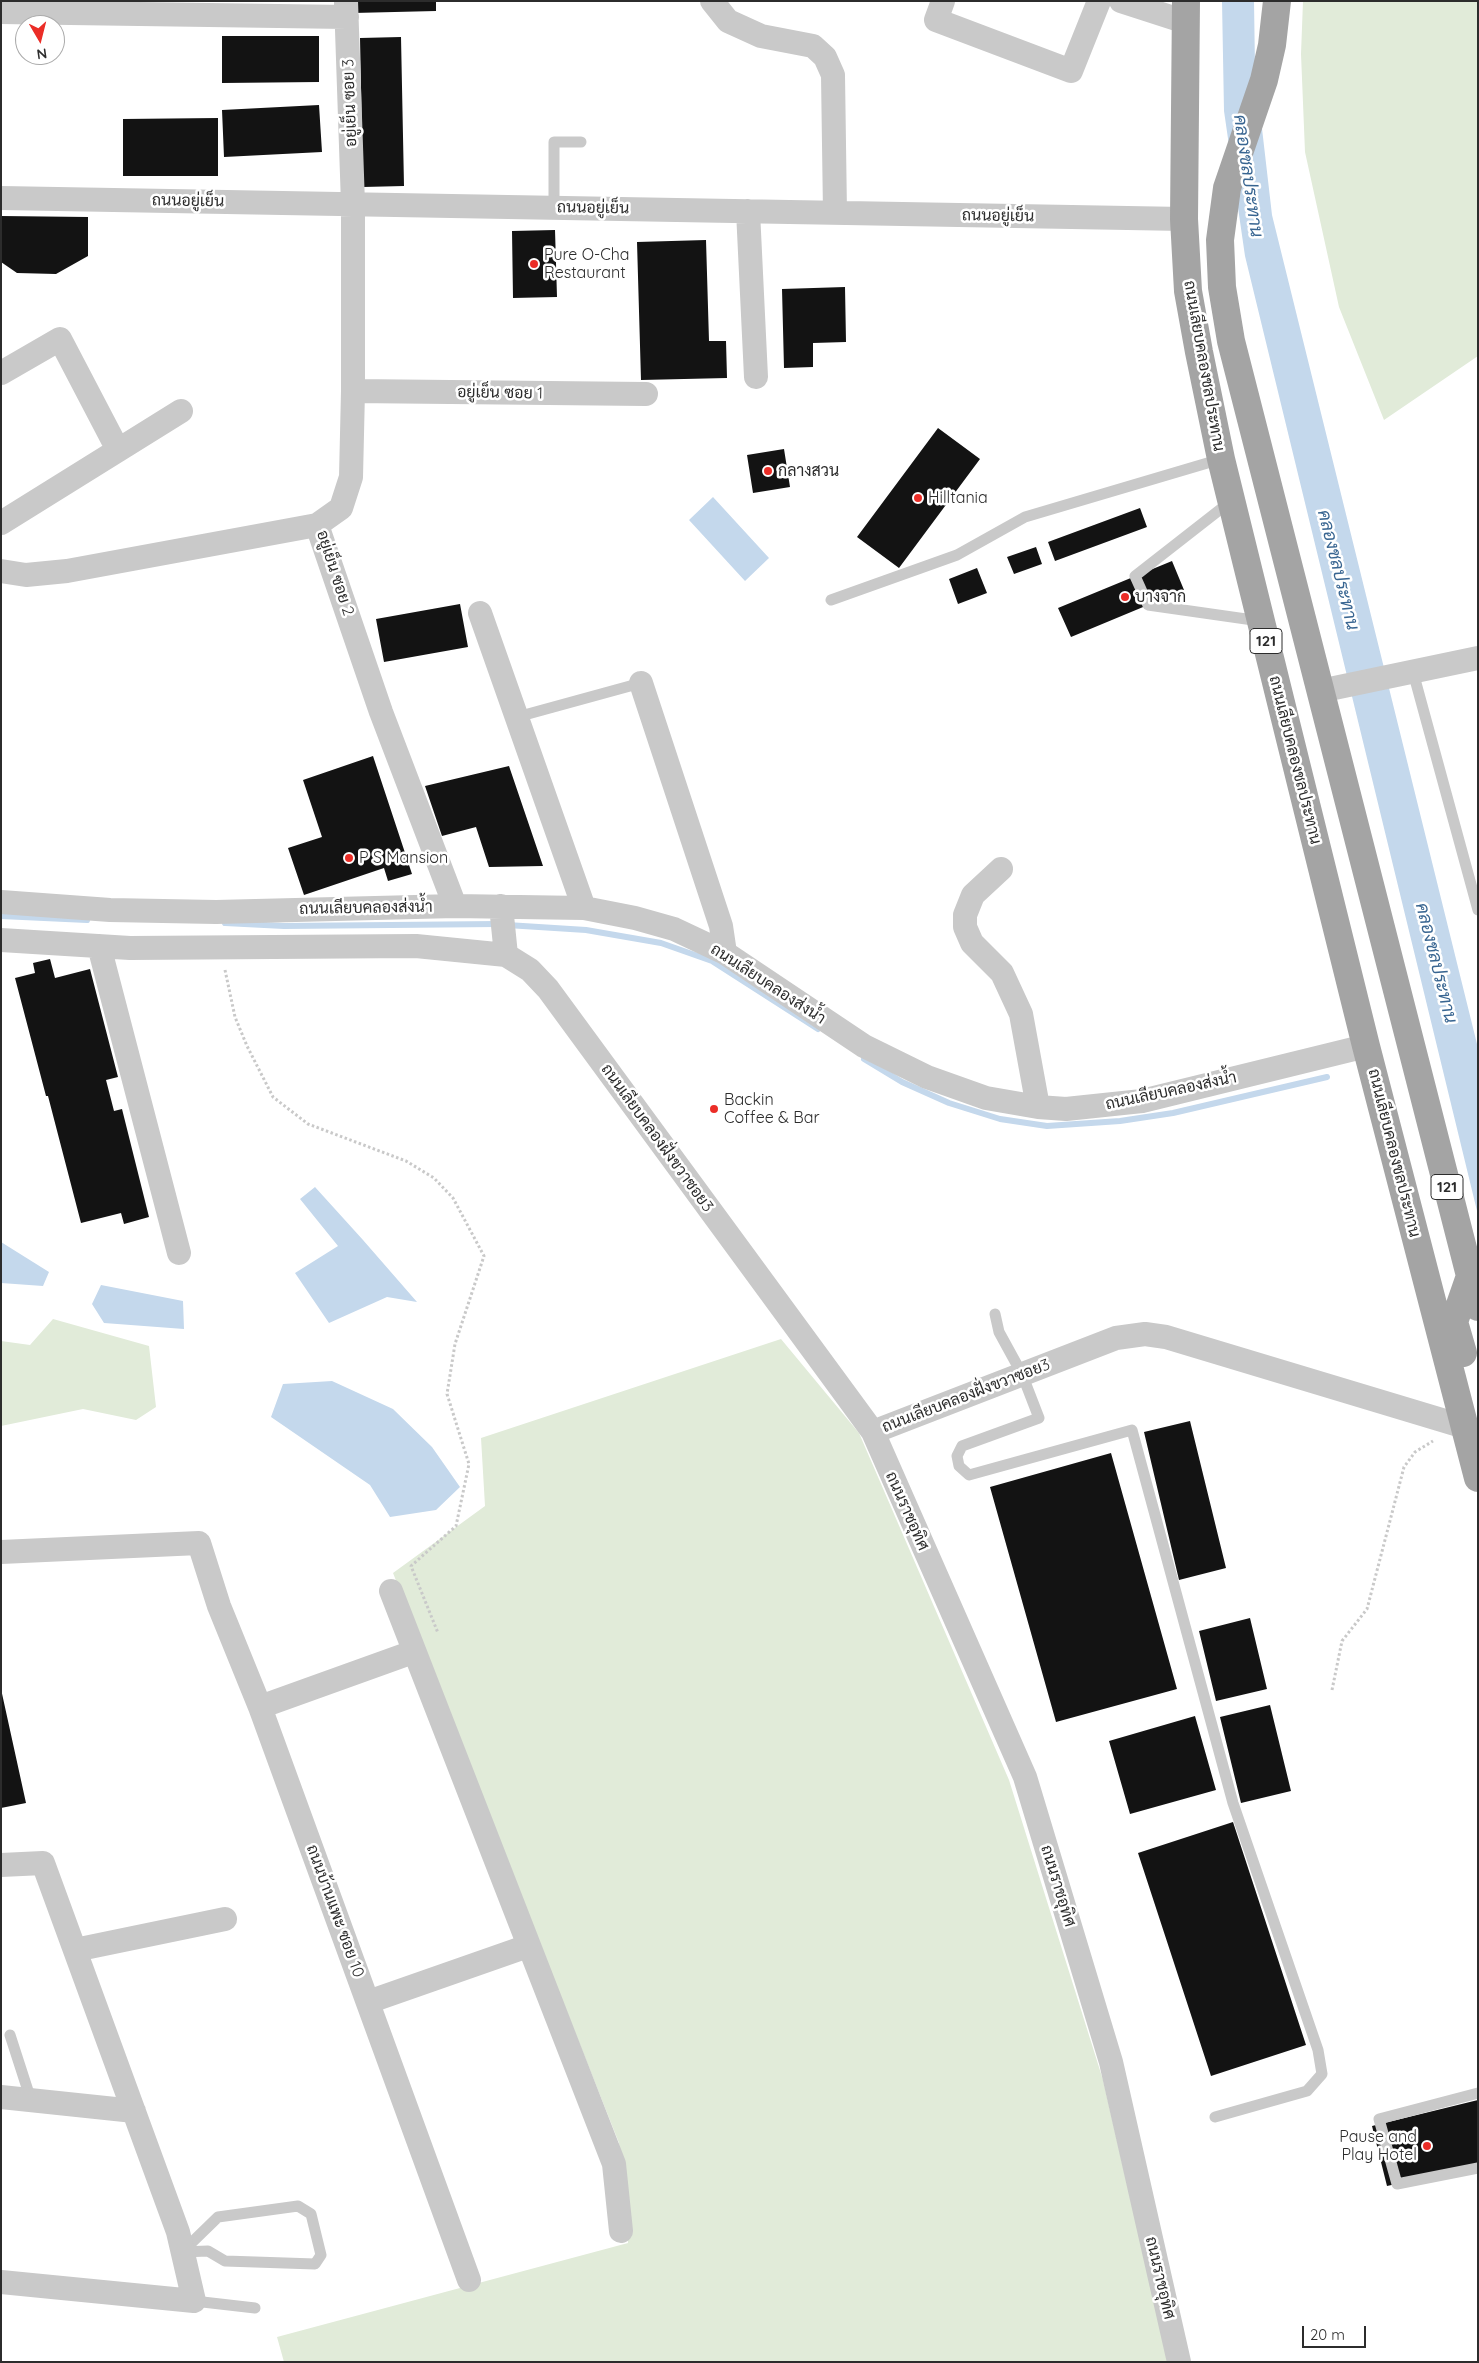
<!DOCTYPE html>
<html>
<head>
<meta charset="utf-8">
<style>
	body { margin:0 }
	#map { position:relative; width:1479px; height:2363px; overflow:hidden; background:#fff; font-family:Quicksand,sans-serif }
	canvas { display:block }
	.frame { position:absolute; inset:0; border:2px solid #2c2c2c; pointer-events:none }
	.north { position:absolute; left:15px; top:15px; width:50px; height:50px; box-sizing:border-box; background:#fff; border:1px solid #ababab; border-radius:50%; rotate:172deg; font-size:14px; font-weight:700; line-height:20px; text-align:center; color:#2c2c2c }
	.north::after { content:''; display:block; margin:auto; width:18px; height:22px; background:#eb2d27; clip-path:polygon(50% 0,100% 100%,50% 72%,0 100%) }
	.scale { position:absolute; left:1302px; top:2326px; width:64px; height:22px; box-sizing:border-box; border:2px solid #2c2c2c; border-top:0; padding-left:6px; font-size:15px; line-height:18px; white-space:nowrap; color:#2c2c2c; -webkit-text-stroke:4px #fff; paint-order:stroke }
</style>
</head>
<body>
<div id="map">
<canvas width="1479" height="2363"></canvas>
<div class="frame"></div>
<div class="north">N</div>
<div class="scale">20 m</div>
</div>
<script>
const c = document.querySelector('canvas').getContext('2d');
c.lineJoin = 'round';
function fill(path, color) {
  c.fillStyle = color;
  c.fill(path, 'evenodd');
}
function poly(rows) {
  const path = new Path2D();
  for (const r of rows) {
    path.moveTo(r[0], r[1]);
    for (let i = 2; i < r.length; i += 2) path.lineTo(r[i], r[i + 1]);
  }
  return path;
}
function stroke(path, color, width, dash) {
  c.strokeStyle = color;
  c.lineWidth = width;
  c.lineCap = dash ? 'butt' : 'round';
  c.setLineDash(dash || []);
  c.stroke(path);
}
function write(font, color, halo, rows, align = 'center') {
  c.font = font + ' Quicksand,Sarabun,sans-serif';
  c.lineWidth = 5;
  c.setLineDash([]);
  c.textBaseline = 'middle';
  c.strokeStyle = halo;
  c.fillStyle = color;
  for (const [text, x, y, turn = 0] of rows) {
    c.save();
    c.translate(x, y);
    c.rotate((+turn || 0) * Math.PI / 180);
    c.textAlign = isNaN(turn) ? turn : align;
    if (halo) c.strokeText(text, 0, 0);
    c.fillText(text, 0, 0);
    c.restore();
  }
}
fill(poly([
	[1303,1,1478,1,1478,356,1384,420,1339,307,1305,152,1301,54],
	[53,1319,149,1346,156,1407,136,1420,83,1409,1,1426,1,1341,30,1345],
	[781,1339,859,1433,1009,1780,1103,2080,1168,2362,284,2362,277,2337,628,2243,619,2143,393,1573,485,1506,481,1438]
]), '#e1ebd9');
fill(poly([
	[1222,1,1254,1,1255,68,1272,215,1478,1048,1478,1215,1245,256,1224,111],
	[713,497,769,558,745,581,689,520],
	[315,1187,363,1240,417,1302,387,1297,329,1323,295,1273,338,1246,300,1199],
	[1,1242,49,1272,43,1286,1,1283],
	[101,1285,183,1301,184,1329,104,1323,92,1304],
	[332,1381,393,1409,432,1447,460,1487,436,1510,390,1517,370,1485,271,1417,283,1384]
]), '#c4d8ec');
stroke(poly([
	[1,916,87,920],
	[225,923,284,926,497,924],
	[507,925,586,930,661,943,712,961,818,1029],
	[864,1059,902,1082,949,1103,1000,1119,1047,1126,1120,1121,1173,1113,1327,1077]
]), '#c4d8ec', 6);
fill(poly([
	[353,1,436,1,436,11,353,13],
	[222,36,319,36,319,82,222,83],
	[401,37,404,186,363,187,360,38],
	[319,105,322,152,224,157,222,110],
	[218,118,218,176,123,176,123,119],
	[1,216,88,217,88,256,56,274,17,273,1,262],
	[555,230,557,297,513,298,512,231],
	[706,240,709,341,726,341,727,378,641,380,637,242],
	[845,287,846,342,813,343,813,367,784,368,782,289],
	[938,428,980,459,899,568,857,537],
	[784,449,790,487,753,493,747,455],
	[1140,508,1147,527,1055,561,1048,542],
	[1036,547,1042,564,1014,574,1007,557],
	[1172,561,1184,590,1071,637,1058,608],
	[977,568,987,593,958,604,949,579],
	[460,604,468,647,384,662,376,619],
	[373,756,412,874,388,881,384,868,304,895,288,848,322,837,303,780],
	[509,766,543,866,489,867,476,827,442,836,425,786],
	[50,959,55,978,90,969,118,1077,106,1080,114,1111,122,1109,149,1217,124,1224,121,1213,81,1223,48,1096,46,1096,15,978,35,973,33,963],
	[1190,1421,1226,1568,1179,1580,1144,1432],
	[1111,1453,1177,1689,1056,1722,990,1487],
	[1250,1618,1267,1689,1216,1701,1199,1631],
	[1,1689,26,1803,1,1808],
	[1270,1705,1291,1791,1241,1803,1220,1717],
	[1195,1716,1216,1790,1130,1814,1109,1741],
	[1233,1822,1306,2045,1211,2076,1138,1853],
	[1478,2100,1478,2166,1387,2186,1372,2126]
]), '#131313');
stroke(poly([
	[225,970,235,1017,247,1046,273,1097,308,1124,406,1161,434,1178,453,1198,484,1256,455,1344,447,1394,469,1464,456,1526,411,1566,438,1633],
	[1332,1690,1342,1641,1367,1609,1404,1467,1415,1452,1433,1441]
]), '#c9c9c9', 3, [2.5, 2.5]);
stroke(poly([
	[554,208,554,142,581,142],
	[1231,501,1135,576,1148,605,1260,621],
	[831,600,957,555,1025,517,1221,459],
	[1413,672,1478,910],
	[517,717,641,683],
	[995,1314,999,1332,1022,1374,1039,1418,962,1446,957,1456,959,1466,969,1475,1132,1430,1233,1803,1318,2050,1322,2074,1307,2091,1215,2117],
	[10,2035,31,2100],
	[1478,2093,1379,2119,1397,2184,1478,2168],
	[298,2206,311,2214,321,2255,315,2264,225,2261,208,2251,182,2252,218,2217,298,2206],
	[194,2301,255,2308]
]), '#c9c9c9', 11);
stroke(poly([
	[712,1,728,21,761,36,813,46,825,57,833,75,835,213],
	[943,1,936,20,1071,71,1099,1],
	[1121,1,1186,22],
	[1,12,347,17],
	[1,198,1184,219],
	[748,211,756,377],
	[1,373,60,339,118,450],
	[353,391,646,394],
	[1,523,181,411],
	[317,525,381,712,455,906],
	[1,571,26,575,67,571,317,525,341,508,351,477,353,391,353,204,346,1],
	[480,613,584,908],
	[641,683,721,926,725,953],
	[1320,691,1478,658],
	[1001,869,973,895,965,915,965,927,972,943,1002,973,1021,1014,1038,1107],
	[1,902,110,910,216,912,455,906,584,908,635,918,674,929,725,953,864,1046,927,1077,986,1098,1038,1107,1066,1109,1142,1101,1366,1046],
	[501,906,506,955],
	[1,940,130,948,416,946,506,955,530,970,548,989,873,1432,1025,1777,1111,2062,1179,2362],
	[99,946,179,1253],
	[873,1432,1116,1338,1145,1334,1166,1337,1465,1427],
	[1,1552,199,1543,219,1606,260,1707,469,2280],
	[391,1591,614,2164,621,2231],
	[260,1707,413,1652],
	[1,1865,43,1863,178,2232,194,2301,1,2282],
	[75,1950,225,1919],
	[368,2002,528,1946],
	[1,2097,134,2111]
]), '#c9c9c9', 24);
stroke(poly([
	[1186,1,1184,219,1188,291,1199,352,1221,459,1288,731,1366,1046,1478,1478],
	[1277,1,1272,45,1264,80,1227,188,1220,240,1222,287,1231,341,1478,1307],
	[1463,1353,1454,1322,1470,1276]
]), '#a4a4a4', 28);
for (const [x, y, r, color] of [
	[534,264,5,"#eb2d27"],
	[768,471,5,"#eb2d27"],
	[918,498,5,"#eb2d27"],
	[1125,597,5,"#eb2d27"],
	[349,858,5,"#eb2d27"],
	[714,1109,5,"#eb2d27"],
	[1427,2146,5,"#eb2d27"]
]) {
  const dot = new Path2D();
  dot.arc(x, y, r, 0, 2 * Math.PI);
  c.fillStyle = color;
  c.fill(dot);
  stroke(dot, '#fff', 2);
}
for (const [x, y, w] of [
	[1266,641,32],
	[1447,1187,32]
]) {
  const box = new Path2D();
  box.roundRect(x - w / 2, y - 12.5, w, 25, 4);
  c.fillStyle = '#fff';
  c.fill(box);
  stroke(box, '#2c2c2c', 1);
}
write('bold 15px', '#2c2c2c', null, [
	["121",1266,641],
	["121",1447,1187]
]);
write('16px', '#2c2c2c', '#fff', [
	["อยู่เย็น ซอย 3",350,103,-92],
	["ถนนอยู่เย็น",188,201,1],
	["ถนนอยู่เย็น",593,208,1],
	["ถนนอยู่เย็น",998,216,1],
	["ถนนเลียบคลองชลประทาน",1204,366,80],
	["อยู่เย็น ซอย 1",500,393,1],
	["อยู่เย็น ซอย 2",335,573,72],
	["ถนนเลียบคลองชลประทาน",1295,760,76],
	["ถนนเลียบคลองส่งน้ำ",366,908,-1],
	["ถนนเลียบคลองส่งน้ำ",768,984,33],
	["ถนนเลียบคลองส่งน้ำ",1171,1091,-12],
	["ถนนเลียบคลองฝั่งขวาซอย3",657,1138,54],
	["ถนนเลียบคลองชลประทาน",1394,1153,76],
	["ถนนเลียบคลองฝั่งขวาซอย3",966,1396,-21],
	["ถนนราชอุทิศ",907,1511,66],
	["ถนนราชอุทิศ",1058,1886,73],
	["ถนนบ้านแพะ ซอย 10",335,1911,70],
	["ถนนราชอุทิศ",1160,2278,77]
]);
write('16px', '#2c2c2c', '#fff', [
	["Pure O-Cha",544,255],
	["Restaurant",544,273],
	["กลางสวน",778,471],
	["Hilltania",928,498],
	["บางจาก",1135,597],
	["P S Mansion",359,858],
	["Backin",724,1100],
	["Coffee & Bar",724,1118],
	["Pause and",1417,2137,"right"],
	["Play Hotel",1417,2155,"right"]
], 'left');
write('italic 18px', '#386591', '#fff', [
	["คลองชลประทาน",1248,176,82],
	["คลองชลประทาน",1338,570,76],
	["คลองชลประทาน",1436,963,76]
]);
</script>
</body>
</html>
